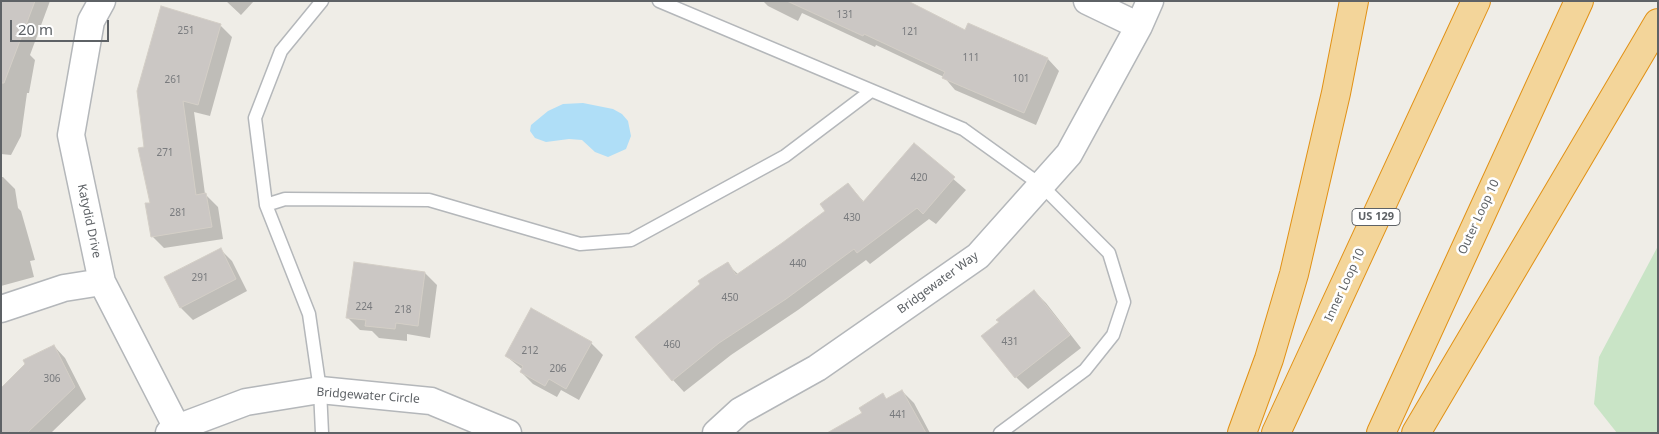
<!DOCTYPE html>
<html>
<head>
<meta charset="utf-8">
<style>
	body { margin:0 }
	#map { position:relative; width:1659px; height:434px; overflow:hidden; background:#efede7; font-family:"Noto Sans",sans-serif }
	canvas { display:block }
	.frame { position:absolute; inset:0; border:2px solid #5e6266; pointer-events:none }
	.scale { position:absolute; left:10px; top:20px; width:99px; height:22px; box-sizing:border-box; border:2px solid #5e6266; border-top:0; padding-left:6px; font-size:15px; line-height:18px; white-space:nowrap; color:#5e6266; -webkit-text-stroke:4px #fff; paint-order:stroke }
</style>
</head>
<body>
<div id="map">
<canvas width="1659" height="434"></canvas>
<div class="frame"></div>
<div class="scale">20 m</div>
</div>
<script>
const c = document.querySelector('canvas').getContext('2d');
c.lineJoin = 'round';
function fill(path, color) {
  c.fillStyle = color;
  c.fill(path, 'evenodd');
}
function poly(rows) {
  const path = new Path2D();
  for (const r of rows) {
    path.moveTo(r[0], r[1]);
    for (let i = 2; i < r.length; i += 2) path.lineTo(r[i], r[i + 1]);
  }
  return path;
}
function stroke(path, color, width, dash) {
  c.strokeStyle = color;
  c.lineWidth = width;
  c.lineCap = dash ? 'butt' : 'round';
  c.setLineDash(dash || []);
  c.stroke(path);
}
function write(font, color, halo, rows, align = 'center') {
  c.font = font + ' "Noto Sans",sans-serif';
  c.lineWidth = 5;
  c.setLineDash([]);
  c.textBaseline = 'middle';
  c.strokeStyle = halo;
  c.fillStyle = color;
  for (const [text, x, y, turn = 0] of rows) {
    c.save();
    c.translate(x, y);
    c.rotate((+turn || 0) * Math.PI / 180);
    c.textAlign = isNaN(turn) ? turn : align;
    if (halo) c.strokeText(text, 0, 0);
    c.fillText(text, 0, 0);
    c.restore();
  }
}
fill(poly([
	[1658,246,1658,433,1617,433,1594,404,1599,357]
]), '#c9e4c6');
fill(poly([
	[583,103,613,109,622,114,628,121,631,136,626,149,608,157,595,152,582,140,569,139,546,142,535,138,530,131,531,125,548,111,563,104]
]), '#afdef7');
fill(poly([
	[1,1,50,1,30,55,35,60,29,93,27,93,21,136,11,155,1,154],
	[226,1,254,1,241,15],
	[763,1,891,1,965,31,1048,59,1059,71,1036,125,955,90,944,77,876,45,875,47,802,13,798,21,768,6],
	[220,25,232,37,210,116,194,112,205,194,218,207,223,239,164,248,152,236,151,204,146,148],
	[914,145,966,190,936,224,929,219,870,264,866,260,798,310,731,355,684,392,673,380,727,264,739,275,827,211,848,184,864,202],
	[1,177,3,177,15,189,18,208,21,211,35,260,30,261,34,277,1,286],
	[220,249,232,261,247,291,193,320,181,308,166,278],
	[355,264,425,273,437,285,430,338,407,334,407,341,379,338,372,331,360,330,348,318],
	[1034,291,1046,303,1081,348,1028,389,1016,377,983,336],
	[532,310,591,343,603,355,579,400,561,390,557,397,533,384,521,372,523,370,506,356],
	[54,346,65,358,86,399,51,433,1,433,27,364],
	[902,391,914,403,930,433,850,433,863,414,883,395,887,400]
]), '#0003');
const building = poly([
	[1,1,35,1,4,83,1,83,1,1],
	[787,1,908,1,965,30,968,23,1048,58,1024,113,942,78,945,72,864,34,863,36,787,1],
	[161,6,221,24,198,105,183,101,196,195,206,193,212,227,151,237,145,203,150,203,138,148,144,147,137,91,161,6],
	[914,143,955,177,923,214,917,208,857,253,854,249,786,299,719,343,672,381,635,337,700,284,698,281,710,273,728,262,736,275,782,243,825,211,820,204,848,183,863,202,914,143],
	[221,248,236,279,180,308,164,277,221,248],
	[354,262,425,272,418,326,396,323,395,329,365,326,366,320,346,318,354,262],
	[1034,290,1070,335,1015,378,981,336,999,322,996,320,1034,290],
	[531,308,592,342,566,389,549,379,545,386,520,372,523,366,505,356,531,308],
	[54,345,75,387,27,433,1,433,1,388,25,364,23,360,54,345],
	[902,390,926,433,827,433,862,413,859,408,883,393,886,399,902,390]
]);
fill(building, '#cbc7c4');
stroke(building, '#d3cec6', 1);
const service = poly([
	[659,1,963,129,1041,185,1109,253,1124,302,1113,335,1085,370,1000,433],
	[266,205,285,199,429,200,580,244,631,240,785,156,871,91],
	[322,433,320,390,309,314,266,205,255,118,281,51,322,1]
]);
const minor = poly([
	[102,1,91,21,71,135,102,282,177,428],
	[1087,1,1139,26],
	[1,309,64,288,102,282],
	[169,433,177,428,246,402,320,390,431,401,508,433],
	[716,433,740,411,817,368,978,256,1069,154,1139,26,1150,1]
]);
const motorway = poly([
	[1242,433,1269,359,1294,274,1336,93,1354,1],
	[1276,433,1476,1],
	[1381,433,1579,1],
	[1416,433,1658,23]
]);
stroke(service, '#b4b7ba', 15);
stroke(minor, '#b4b7ba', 29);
stroke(motorway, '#e19115', 30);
stroke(service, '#fff', 12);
stroke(minor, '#fff', 26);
stroke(motorway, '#f3d59a', 28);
write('10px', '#797b7e', null, [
	["131",845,15],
	["251",186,31],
	["121",910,32],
	["111",971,58],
	["101",1021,79],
	["261",173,80],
	["271",165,153],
	["420",919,178],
	["281",178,213],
	["430",852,218],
	["440",798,264],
	["291",200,278],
	["450",730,298],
	["224",364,307],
	["218",403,310],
	["431",1010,342],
	["460",672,345],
	["212",530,351],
	["206",558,369],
	["306",52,379],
	["441",898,415]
]);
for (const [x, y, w] of [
	[1376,217,48]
]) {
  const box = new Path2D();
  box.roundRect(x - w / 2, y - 8.5, w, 17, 4);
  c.fillStyle = '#fff';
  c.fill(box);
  stroke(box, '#5e6266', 1);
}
write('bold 11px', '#5e6266', null, [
	["US 129",1376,217]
]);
write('12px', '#5e6266', '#fff', [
	["Outer Loop 10",1479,217,-65],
	["Katydid Drive",89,221,78],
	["Bridgewater Way",938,283,-36],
	["Inner Loop 10",1345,285,-65],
	["Bridgewater Circle",368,396,4]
]);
</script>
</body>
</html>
